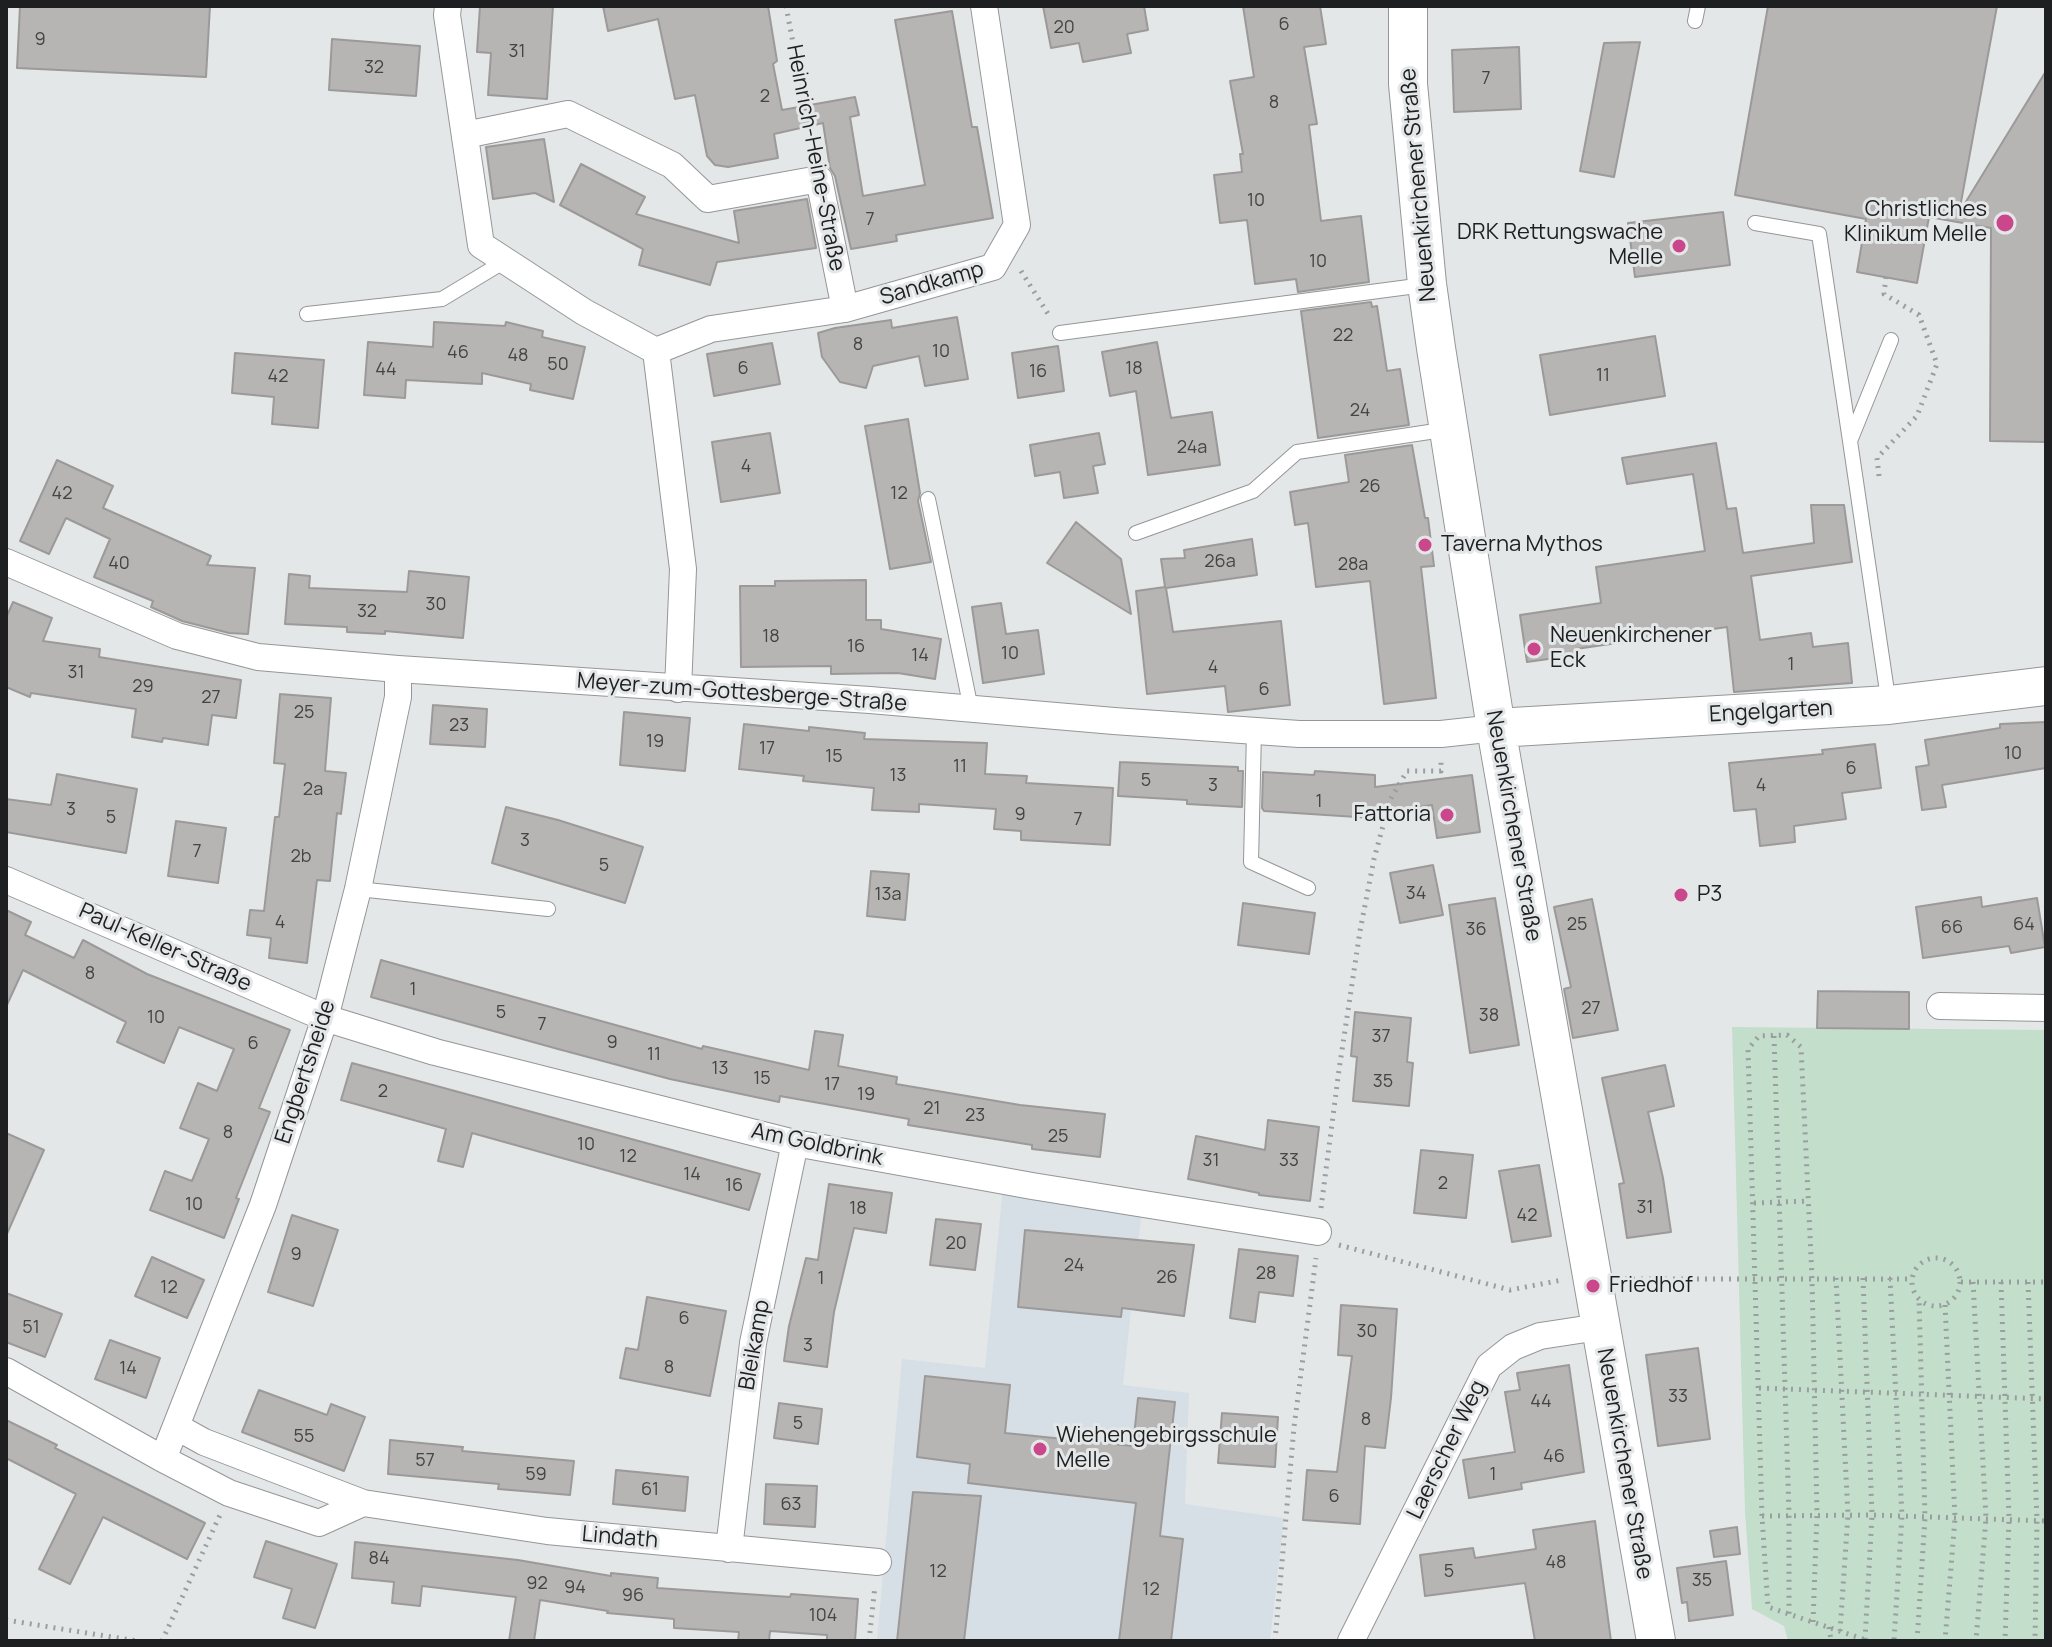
<!DOCTYPE html>
<html>
<head>
<meta charset="utf-8">
<style>
	body { margin:0 }
	#map { position:relative; width:2052px; height:1647px; overflow:hidden; background:#e4e7e8; font-family:Manrope,sans-serif }
	canvas { display:block }
	.frame { position:absolute; inset:0; border:8px solid #1e1f20; pointer-events:none }
</style>
</head>
<body>
<div id="map">
<canvas width="2052" height="1647"></canvas>
<div class="frame"></div>
</div>
<script>
const c = document.querySelector('canvas').getContext('2d');
c.lineJoin = 'round';
function fill(path, color) {
  c.fillStyle = color;
  c.fill(path, 'evenodd');
}
function poly(rows) {
  const path = new Path2D();
  for (const r of rows) {
    if (r.length === 3) {
      path.moveTo(r[0] + r[2], r[1]);
      path.arc(r[0], r[1], r[2], 0, 2 * Math.PI);
      continue;
    }
    path.moveTo(r[0], r[1]);
    for (let i = 2; i < r.length; i += 2) path.lineTo(r[i], r[i + 1]);
  }
  return path;
}
function stroke(path, color, width, dash) {
  c.strokeStyle = color;
  c.lineWidth = width;
  c.lineCap = dash ? 'butt' : 'round';
  c.setLineDash(dash || []);
  c.stroke(path);
}
function write(font, color, halo, rows, align = 'center') {
  c.font = font + ' Manrope,sans-serif';
  c.lineWidth = 6;
  c.setLineDash([]);
  c.textBaseline = 'middle';
  c.strokeStyle = halo;
  c.fillStyle = color;
  for (const [text, x, y, turn = 0] of rows) {
    c.save();
    c.translate(x, y);
    c.rotate((+turn || 0) * Math.PI / 180);
    c.textAlign = isNaN(turn) ? turn : align;
    if (halo) c.strokeText(text, 0, 0);
    c.fillText(text, 0, 0);
    c.restore();
  }
}
fill(poly([
	[1003,1187,1142,1207,1123,1385,1189,1393,1185,1504,1284,1518,1270,1641,877,1641,902,1359,985,1368]
]), '#d6dee6');
fill(poly([
	[1732,1027,2046,1030,2046,1641,1788,1641,1784,1626,1752,1609,1745,1512]
]), '#c3deca');
const building = poly([
	[20,6,210,6,206,77,17,68,20,6],
	[480,6,553,6,547,99,488,95,491,53,477,52,480,6],
	[603,6,768,6,777,61,773,64,782,110,855,97,859,115,850,117,863,196,925,185,895,20,952,11,972,127,977,127,993,218,896,235,897,241,851,249,835,176,830,168,823,123,774,134,778,158,728,167,715,165,707,156,695,95,675,99,658,19,608,31,603,6],
	[1043,6,1144,6,1148,30,1127,34,1131,53,1083,62,1079,43,1051,48,1043,6],
	[1243,6,1320,6,1326,44,1304,47,1317,124,1309,125,1321,221,1361,216,1369,282,1298,292,1296,279,1255,284,1247,220,1220,223,1214,175,1242,172,1240,154,1243,154,1230,81,1254,77,1243,6],
	[1768,6,1997,6,1959,213,2046,71,2046,442,1990,441,1991,228,1929,217,1917,283,1857,272,1866,219,1735,195,1768,6],
	[332,39,420,46,416,96,329,90,332,39],
	[1640,42,1614,177,1580,171,1604,43,1640,42],
	[1519,47,1521,109,1454,112,1452,50,1519,47],
	[544,139,554,202,535,193,493,199,486,147,544,139],
	[581,164,645,197,636,214,739,243,734,211,807,199,816,248,717,262,710,285,639,265,643,249,560,205,581,164],
	[1723,212,1730,265,1635,277,1628,223,1723,212],
	[1371,302,1372,307,1377,306,1387,371,1400,369,1409,425,1318,438,1301,311,1371,302],
	[957,317,968,379,925,386,919,356,873,366,866,388,840,382,822,357,818,333,835,328,891,320,892,328,957,317],
	[434,322,505,326,506,322,543,331,542,337,585,347,573,399,530,390,531,384,482,373,482,384,406,380,405,398,364,395,368,342,433,347,434,322],
	[1655,336,1665,396,1550,415,1540,355,1655,336],
	[1157,342,1171,418,1212,412,1220,465,1148,475,1136,391,1110,396,1102,352,1157,342],
	[772,343,780,384,714,396,707,354,772,343],
	[1058,346,1064,391,1018,398,1012,353,1058,346],
	[235,353,324,360,318,428,272,424,274,397,232,393,235,353],
	[908,419,920,493,918,501,931,562,890,569,865,426,908,419],
	[770,433,780,493,721,502,712,442,770,433],
	[1099,433,1105,464,1093,466,1098,493,1064,498,1060,472,1035,476,1030,445,1099,433],
	[1716,443,1727,509,1736,508,1743,553,1814,543,1811,505,1844,505,1852,562,1751,576,1760,640,1811,633,1813,647,1848,643,1852,683,1734,692,1727,627,1576,649,1577,655,1527,662,1520,615,1601,603,1596,567,1705,551,1693,474,1627,484,1622,458,1716,443],
	[1412,445,1425,518,1428,518,1434,566,1421,567,1436,698,1384,704,1370,581,1316,587,1308,523,1295,525,1290,492,1349,482,1345,455,1412,445],
	[57,460,113,486,103,508,211,556,207,565,255,568,248,634,229,633,182,621,151,607,153,601,94,577,110,539,66,518,49,554,20,541,57,460],
	[1076,522,1121,559,1131,614,1047,563,1076,522],
	[1252,539,1257,575,1166,588,1173,632,1281,621,1290,705,1228,712,1225,686,1147,694,1136,591,1165,587,1161,559,1185,558,1184,550,1252,539],
	[409,571,469,577,463,638,385,631,385,634,347,632,347,627,285,624,289,574,310,576,309,588,407,592,409,571],
	[866,580,866,620,881,620,881,629,941,639,935,679,898,673,831,674,831,666,741,667,740,586,775,586,775,581,866,580],
	[13,602,52,618,43,641,100,649,99,657,241,680,236,718,212,715,208,745,163,738,162,742,132,737,136,709,31,693,30,697,6,687,6,618,13,602],
	[1001,603,1006,634,1038,630,1044,674,983,683,972,607,1001,603],
	[280,694,331,698,325,771,346,773,341,814,337,813,330,881,317,880,307,963,269,958,271,938,247,935,250,910,264,911,275,817,279,817,285,764,274,763,280,694],
	[433,705,487,709,485,747,430,744,433,705],
	[624,712,690,718,685,771,620,765,624,712],
	[2046,722,2046,768,1942,785,1946,807,1922,810,1916,767,1929,765,1925,740,2000,728,2000,724,2046,722],
	[744,724,809,731,809,727,865,733,864,739,987,743,985,774,1027,776,1026,783,1113,788,1110,845,1021,840,1021,831,994,829,996,809,919,804,919,812,872,810,874,788,803,781,804,776,739,769,744,724],
	[1875,744,1881,788,1842,793,1846,819,1794,826,1795,842,1760,846,1756,809,1734,811,1729,763,1823,754,1822,750,1875,744],
	[1120,762,1238,767,1238,771,1243,771,1242,807,1187,804,1187,800,1118,796,1120,762],
	[1315,771,1375,775,1375,787,1472,775,1480,832,1437,838,1432,805,1373,814,1372,818,1264,811,1262,808,1263,772,1314,775,1315,771],
	[57,774,137,789,126,853,6,832,6,799,51,805,57,774],
	[506,807,558,820,643,847,625,903,492,863,506,807],
	[176,821,226,828,218,883,168,876,176,821],
	[1433,865,1443,915,1400,923,1390,873,1433,865],
	[871,871,909,874,905,920,867,916,871,871],
	[1981,897,1982,907,2037,898,2045,947,2011,953,2009,946,1923,958,1916,907,1981,897],
	[1495,898,1519,1045,1470,1053,1449,905,1495,898],
	[1592,899,1618,1030,1573,1038,1564,989,1571,987,1554,907,1592,899],
	[1243,903,1315,913,1309,954,1238,945,1243,903],
	[6,910,31,922,25,935,74,958,83,940,147,974,290,1030,259,1108,270,1112,236,1198,239,1199,224,1238,150,1210,165,1171,192,1181,209,1139,180,1128,198,1083,217,1091,234,1049,179,1027,164,1063,117,1042,126,1022,23,970,6,1007,6,910],
	[381,960,702,1049,703,1046,809,1070,815,1031,843,1035,838,1066,897,1077,896,1084,1020,1105,1105,1114,1100,1157,1032,1149,1032,1145,908,1125,909,1119,780,1096,779,1102,670,1079,558,1049,371,997,381,960],
	[1818,991,1909,992,1909,1029,1817,1028,1818,991],
	[1355,1012,1411,1018,1407,1062,1413,1063,1409,1106,1353,1101,1357,1057,1351,1056,1355,1012],
	[352,1063,760,1174,749,1210,472,1133,463,1167,438,1161,446,1129,341,1100,352,1063],
	[1665,1065,1674,1106,1648,1112,1663,1178,1671,1232,1627,1238,1619,1184,1624,1183,1602,1078,1665,1065],
	[1268,1120,1319,1127,1310,1201,1259,1195,1259,1193,1188,1179,1196,1136,1265,1150,1268,1120],
	[6,1133,44,1150,6,1236,6,1133],
	[1421,1150,1473,1155,1466,1218,1414,1213,1421,1150],
	[1539,1165,1551,1236,1512,1242,1499,1171,1539,1165],
	[829,1184,892,1193,886,1233,854,1228,834,1312,827,1367,784,1361,789,1326,806,1258,818,1260,829,1184],
	[292,1215,338,1230,313,1306,268,1292,292,1215],
	[936,1219,981,1224,975,1270,930,1265,936,1219],
	[1025,1230,1194,1245,1184,1316,1122,1308,1121,1317,1018,1307,1025,1230],
	[1239,1249,1298,1256,1293,1296,1259,1292,1255,1322,1230,1318,1239,1249],
	[152,1257,204,1280,187,1318,135,1296,152,1257],
	[6,1293,62,1314,45,1357,6,1342,6,1293],
	[647,1297,726,1311,710,1396,620,1378,626,1348,638,1350,647,1297],
	[1341,1305,1397,1309,1391,1398,1385,1448,1365,1446,1360,1524,1303,1520,1307,1470,1337,1472,1352,1356,1338,1355,1341,1305],
	[110,1340,160,1358,146,1398,95,1379,110,1340],
	[1698,1348,1710,1439,1658,1446,1646,1355,1698,1348],
	[1569,1365,1584,1472,1521,1483,1522,1489,1469,1498,1463,1460,1515,1452,1505,1392,1520,1390,1517,1373,1569,1365],
	[925,1376,1010,1385,1005,1433,1133,1446,1138,1398,1175,1402,1160,1536,1183,1539,1171,1641,1119,1641,1136,1503,968,1483,970,1464,917,1457,925,1376],
	[259,1390,327,1415,331,1404,365,1417,344,1471,242,1432,259,1390],
	[779,1403,822,1409,818,1444,774,1438,779,1403],
	[1222,1413,1278,1417,1275,1467,1218,1463,1222,1413],
	[6,1420,57,1445,55,1448,205,1523,187,1559,103,1517,70,1584,39,1569,76,1494,6,1458,6,1420],
	[390,1440,463,1447,462,1451,574,1461,570,1495,498,1489,499,1484,388,1474,390,1440],
	[616,1470,688,1477,685,1511,613,1504,616,1470],
	[766,1484,817,1486,815,1527,764,1524,766,1484],
	[913,1492,981,1496,964,1641,897,1641,913,1492],
	[1595,1521,1611,1641,1535,1641,1525,1583,1425,1596,1420,1555,1473,1548,1475,1558,1536,1549,1533,1530,1595,1521],
	[1737,1527,1740,1554,1714,1557,1710,1531,1737,1527],
	[266,1541,337,1564,315,1628,283,1618,292,1589,254,1577,266,1541],
	[355,1542,518,1560,611,1576,611,1573,658,1578,657,1588,790,1597,791,1594,858,1599,855,1641,827,1641,827,1635,770,1631,769,1641,738,1641,739,1632,674,1628,674,1619,607,1613,608,1611,540,1600,534,1641,509,1641,516,1597,422,1586,420,1606,392,1603,394,1582,352,1578,355,1542],
	[1726,1561,1733,1615,1689,1621,1687,1602,1682,1603,1677,1568,1726,1561]
]);
fill(building, '#b7b5b3');
stroke(building, '#9c9a98', 2);
const lane = poly([
	[1695,21,1698,6],
	[1755,223,1819,234,1850,441],
	[307,314,442,299,505,261],
	[1060,333,1424,285],
	[928,499,971,709],
	[1136,533,1253,491,1297,452,1449,429],
	[1889,705,1850,441,1891,340],
	[1254,731,1251,862,1308,888],
	[358,889,548,909]
]);
const street = poly([
	[448,6,447,15,481,245,584,312,656,351],
	[465,135,568,114,672,165,708,199,819,179,845,309],
	[656,351,711,329,845,309,993,267,1017,225,984,6],
	[656,351,683,569,678,689],
	[6,562,177,636,258,657,398,669,870,700,1114,721,1299,734,1441,734,1496,728],
	[6,880,325,1018,435,1052,795,1143,1032,1186,1318,1232],
	[1940,1006,2046,1008],
	[6,1371,163,1459,229,1493,319,1523,363,1503,547,1531,878,1562],
	[177,1427,204,1442,363,1503],
	[163,1459,263,1205,325,1018,358,889,398,697,398,669],
	[729,1549,753,1343,795,1143],
	[1351,1641,1489,1366,1513,1347,1540,1336,1599,1327]
]);
const secondary = poly([
	[1408,6,1408,84,1427,284,1436,348,1496,728,1656,1641],
	[1496,728,1889,705,2046,686]
]);
stroke(lane, '#949697', 16);
stroke(street, '#949697', 28);
stroke(secondary, '#949697', 40);
stroke(poly([
	[786,6,814,154],
	[1021,271,1050,317],
	[1879,476,1877,458,1917,416,1937,364,1919,315,1884,294,1886,277],
	[1774,1036,1789,1514,1789,1614],
	[1754,1203,1808,1201],
	[1321,1208,1339,1070,1360,931,1374,859,1390,800,1407,771,1441,771,1441,759],
	[1339,1245,1510,1290,1562,1280],
	[1936,1282,24],
	[1836,1278,1848,1515,1840,1631],
	[1863,1278,1872,1515,1865,1640],
	[1890,1278,1902,1516,1894,1641],
	[1625,1279,1912,1279],
	[1961,1282,2046,1282],
	[1973,1282,1986,1518,1976,1641],
	[2001,1282,2009,1518,2005,1641],
	[2028,1282,2037,1521,2035,1641],
	[1945,1305,1955,1518,1945,1641],
	[1759,1388,2046,1399],
	[1762,1516,1872,1515,2046,1521],
	[6,1620,137,1641],
	[1813,1622,1817,1514,1812,1278,1801,1047,1787,1035,1759,1036,1748,1049,1762,1516,1768,1607,1869,1641],
	[1829,1627,1831,1641],
	[162,1641,220,1515],
	[869,1641,875,1586],
	[1275,1641,1294,1427,1316,1258],
	[1917,1641,1925,1518,1919,1298]
]), '#9b9e9f', 5, [2, 6]);
stroke(lane, '#fff', 14);
stroke(street, '#fff', 26);
stroke(secondary, '#fff', 38);
for (const [x, y, r, color] of [
	[2005,223,10,"#cb478c"],
	[1679,246,8,"#cb478c"],
	[1425,545,8,"#cb478c"],
	[1534,649,8,"#cb478c"],
	[1447,815,8,"#cb478c"],
	[1681,895,8,"#cb478c"],
	[1593,1286,8,"#cb478c"],
	[1040,1449,8,"#cb478c"]
]) {
  const dot = new Path2D();
  dot.arc(x, y, r, 0, 2 * Math.PI);
  c.fillStyle = color;
  c.fill(dot);
  stroke(dot, '#e4e7e8', 3);
}
write('18px', '#444445', null, [
	["6",1284,25],
	["20",1064,28],
	["9",40,40],
	["31",517,52],
	["32",374,68],
	["7",1486,79],
	["2",765,97],
	["8",1274,103],
	["10",1256,201],
	["7",870,220],
	["10",1318,262],
	["22",1343,336],
	["8",858,345],
	["10",941,352],
	["46",458,353],
	["48",518,356],
	["50",558,365],
	["6",743,369],
	["18",1134,369],
	["44",386,370],
	["16",1038,372],
	["11",1603,376],
	["42",278,377],
	["24",1360,411],
	["24a",1192,448],
	["4",746,467],
	["26",1370,487],
	["42",62,494],
	["12",899,494],
	["26a",1220,562],
	["40",119,564],
	["28a",1353,565],
	["30",436,605],
	["32",367,612],
	["18",771,637],
	["16",856,647],
	["10",1010,654],
	["14",920,656],
	["1",1791,665],
	["4",1213,668],
	["31",76,673],
	["29",143,687],
	["6",1264,690],
	["27",211,698],
	["25",304,713],
	["23",459,726],
	["19",655,742],
	["17",767,749],
	["10",2013,754],
	["15",834,757],
	["11",960,767],
	["6",1851,769],
	["13",898,776],
	["5",1146,781],
	["3",1213,786],
	["4",1761,786],
	["2a",313,790],
	["1",1319,802],
	["3",71,810],
	["9",1020,815],
	["5",111,818],
	["7",1078,820],
	["3",525,841],
	["7",197,852],
	["2b",301,857],
	["5",604,866],
	["34",1416,894],
	["13a",888,895],
	["4",280,923],
	["25",1577,925],
	["64",2024,925],
	["66",1952,928],
	["36",1476,930],
	["8",90,974],
	["1",413,990],
	["27",1591,1009],
	["5",501,1013],
	["38",1489,1016],
	["10",156,1018],
	["7",542,1025],
	["37",1381,1037],
	["9",612,1043],
	["6",253,1044],
	["11",654,1055],
	["13",720,1069],
	["15",762,1079],
	["35",1383,1082],
	["17",832,1085],
	["2",383,1092],
	["19",866,1095],
	["21",932,1109],
	["23",975,1116],
	["8",228,1133],
	["25",1058,1137],
	["10",586,1145],
	["12",628,1157],
	["31",1211,1161],
	["33",1289,1161],
	["14",692,1175],
	["2",1443,1184],
	["16",734,1186],
	["10",194,1205],
	["31",1645,1208],
	["18",858,1209],
	["42",1527,1216],
	["20",956,1244],
	["9",296,1255],
	["24",1074,1266],
	["28",1266,1274],
	["26",1167,1278],
	["1",821,1279],
	["12",169,1288],
	["6",684,1319],
	["51",31,1328],
	["30",1367,1332],
	["3",808,1346],
	["8",669,1368],
	["14",128,1369],
	["33",1678,1397],
	["44",1541,1402],
	["8",1366,1420],
	["5",798,1424],
	["55",304,1437],
	["46",1554,1457],
	["57",425,1461],
	["59",536,1475],
	["1",1493,1475],
	["61",650,1490],
	["6",1334,1497],
	["63",791,1505],
	["84",379,1559],
	["48",1556,1563],
	["12",938,1572],
	["5",1449,1572],
	["35",1702,1581],
	["92",537,1584],
	["94",575,1588],
	["12",1151,1590],
	["96",633,1596],
	["104",823,1616]
]);
write('22px', '#1e1f20', '#e4e7e8', [
	["Heinrich-Heine-Straße",815,158,79],
	["Neuenkirchener Straße",1419,185,-95],
	["Sandkamp",932,284,-16],
	["Meyer-zum-Gottesberge-Straße",742,693,4],
	["Engelgarten",1771,712,-3],
	["Neuenkirchener Straße",1513,826,80],
	["Paul-Keller-Straße",165,948,24],
	["Engbertsheide",306,1072,-72],
	["Am Goldbrink",817,1145,12],
	["Bleikamp",755,1345,-80],
	["Laerscher Weg",1447,1450,-64],
	["Neuenkirchener Straße",1624,1464,80],
	["Lindath",620,1538,5]
]);
write('22px', '#1e1f20', '#e4e7e8', [
	["Christliches",1987,210,"right"],
	["Klinikum Melle",1987,235,"right"],
	["DRK Rettungswache",1663,233,"right"],
	["Melle",1663,258,"right"],
	["Taverna Mythos",1441,545],
	["Neuenkirchener",1550,636],
	["Eck",1550,661],
	["Fattoria",1431,815,"right"],
	["P3",1697,895],
	["Friedhof",1609,1286],
	["Wiehengebirgsschule",1056,1436],
	["Melle",1056,1461]
], 'left');
</script>
</body>
</html>
